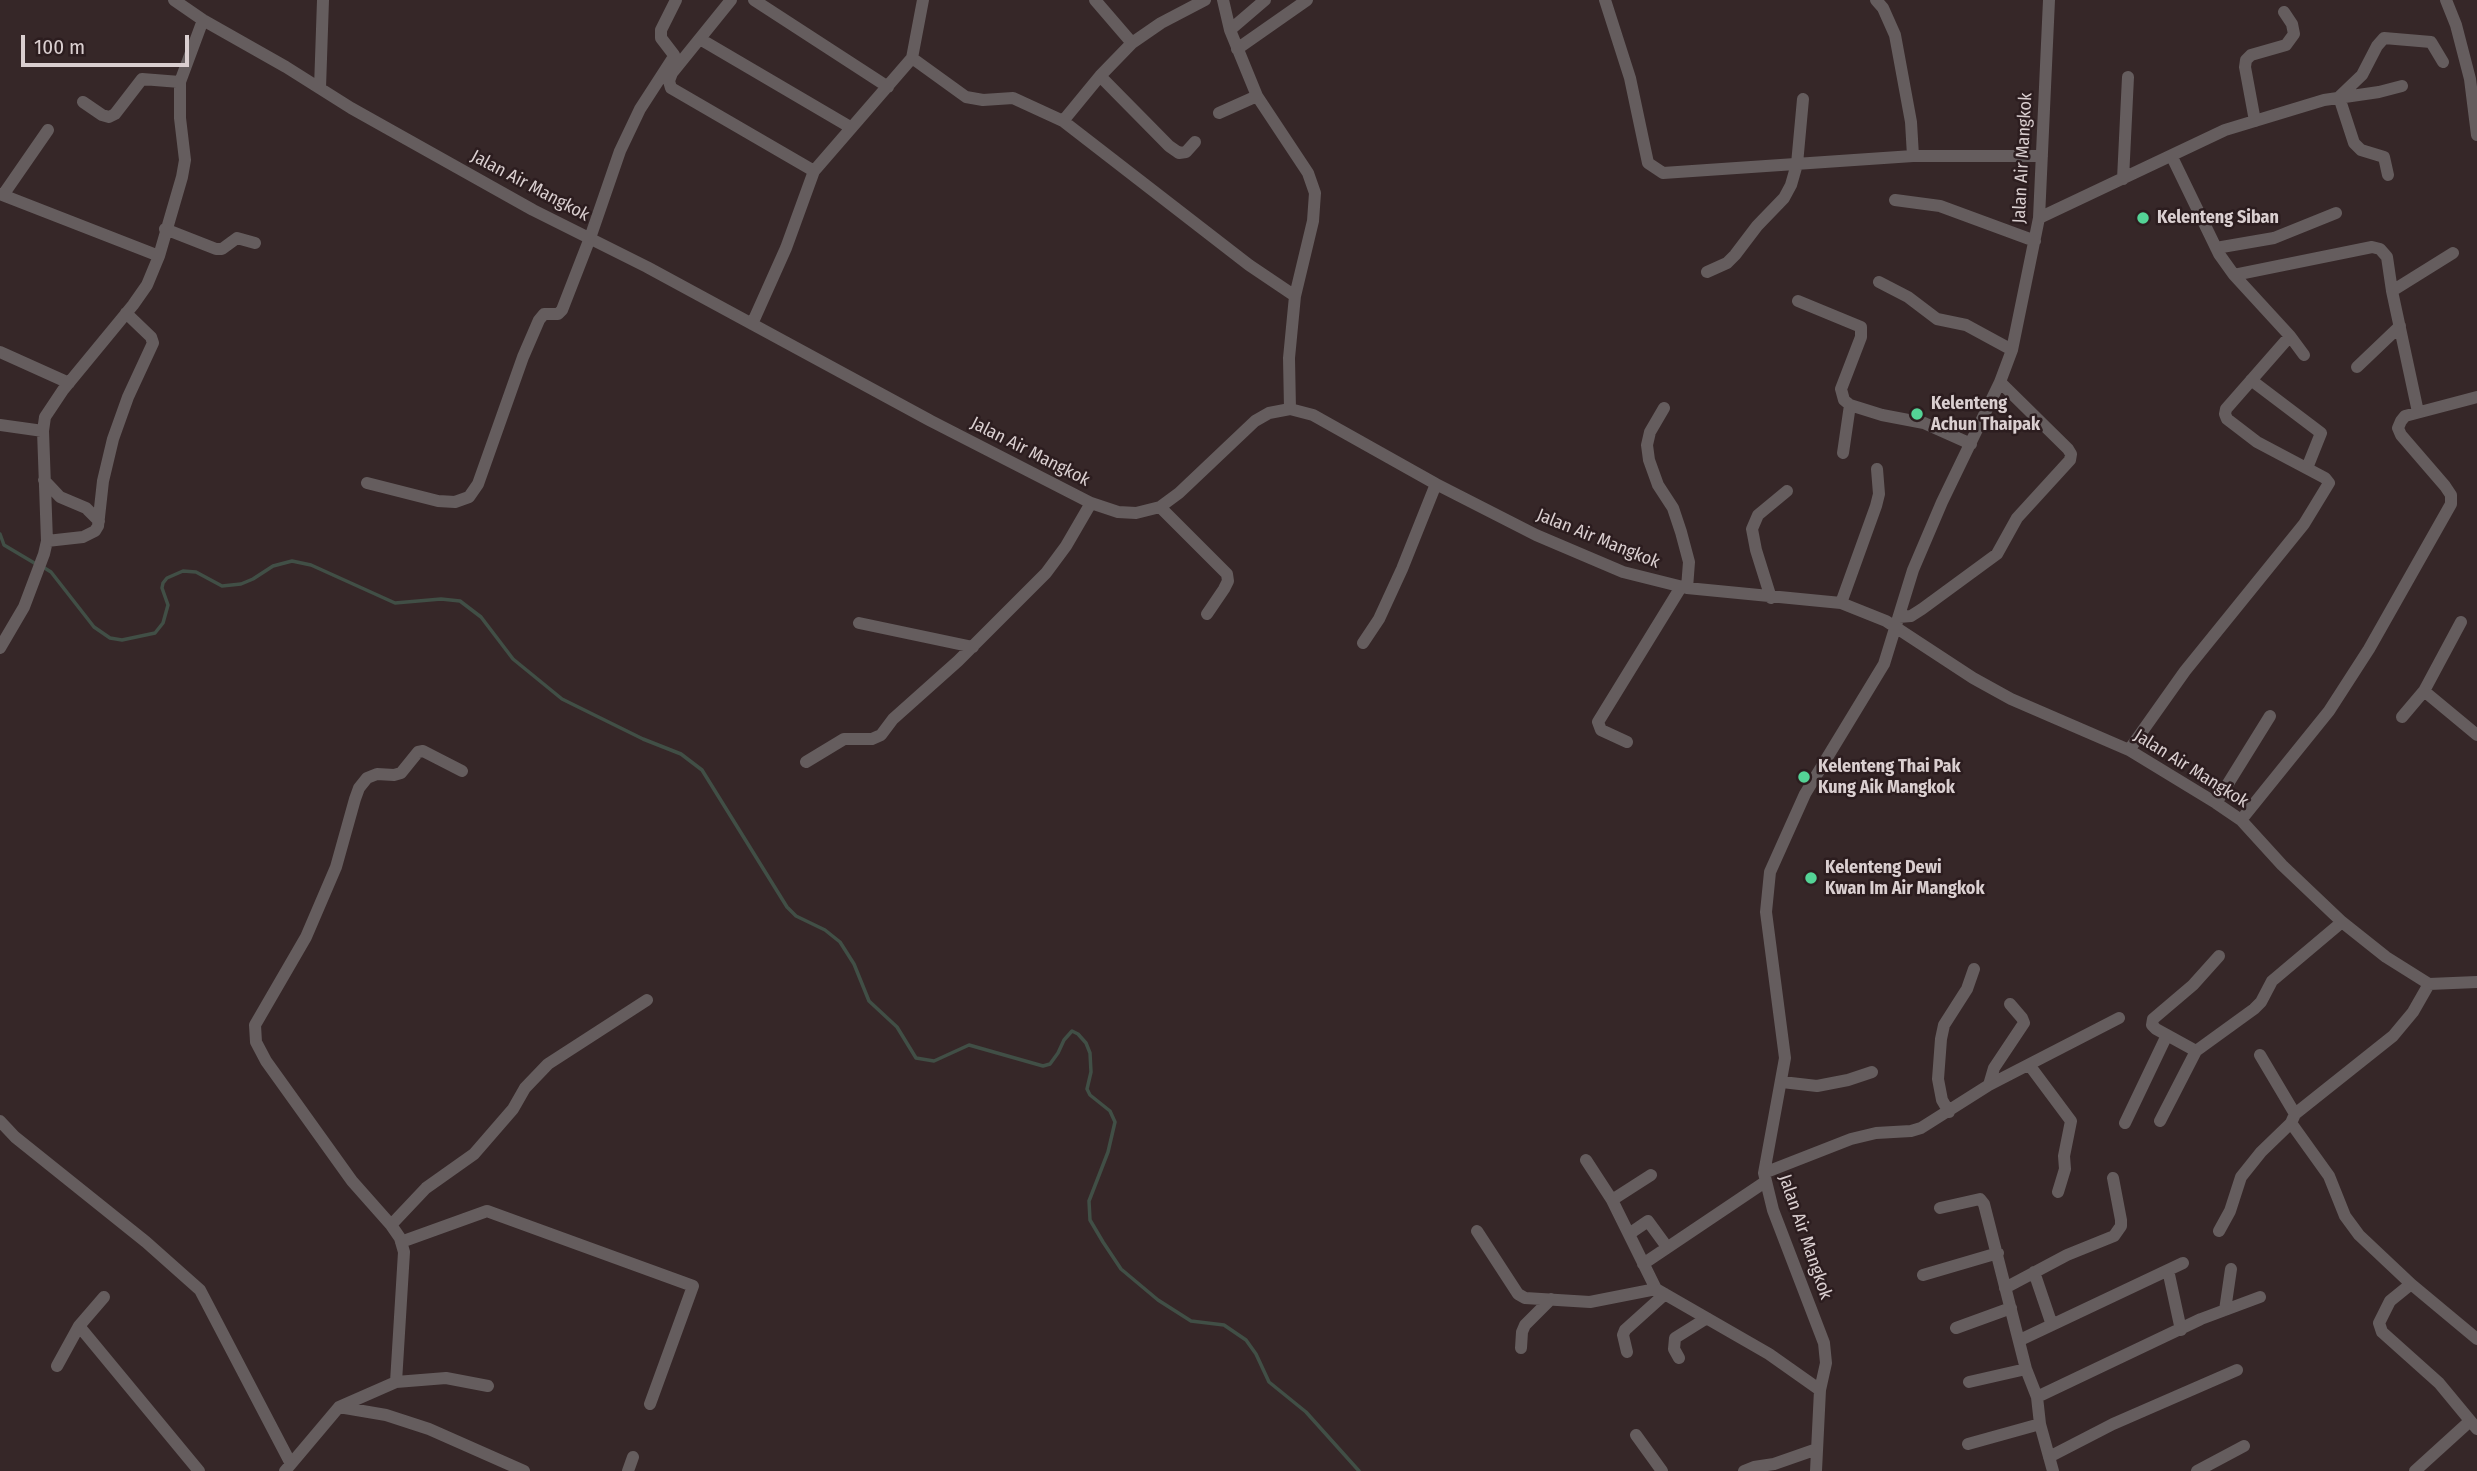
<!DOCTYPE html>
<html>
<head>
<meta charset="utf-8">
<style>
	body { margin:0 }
	#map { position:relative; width:2477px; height:1471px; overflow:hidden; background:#362728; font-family:"Fira Sans Condensed",sans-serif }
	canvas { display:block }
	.scale { position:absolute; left:21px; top:35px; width:168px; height:32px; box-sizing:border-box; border:4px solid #dacfd0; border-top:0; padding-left:9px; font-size:21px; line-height:24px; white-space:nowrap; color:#dacfd0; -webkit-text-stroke:5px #2c1d1f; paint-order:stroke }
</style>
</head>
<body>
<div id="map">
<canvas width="2477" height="1471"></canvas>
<div class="scale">100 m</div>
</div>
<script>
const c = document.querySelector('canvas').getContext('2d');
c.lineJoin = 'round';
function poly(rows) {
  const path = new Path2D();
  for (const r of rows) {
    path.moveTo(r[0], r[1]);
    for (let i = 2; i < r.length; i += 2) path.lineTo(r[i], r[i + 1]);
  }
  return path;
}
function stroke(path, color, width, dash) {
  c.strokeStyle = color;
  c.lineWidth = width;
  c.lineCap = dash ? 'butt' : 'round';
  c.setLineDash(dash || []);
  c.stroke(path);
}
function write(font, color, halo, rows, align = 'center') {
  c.font = font + ' "Fira Sans Condensed",sans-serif';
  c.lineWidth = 5;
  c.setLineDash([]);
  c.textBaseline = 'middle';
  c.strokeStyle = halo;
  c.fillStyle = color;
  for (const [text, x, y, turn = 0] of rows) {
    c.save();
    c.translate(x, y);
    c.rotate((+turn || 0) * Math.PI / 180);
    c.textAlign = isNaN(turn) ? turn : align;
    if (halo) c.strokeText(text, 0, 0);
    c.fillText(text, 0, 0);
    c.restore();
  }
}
stroke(poly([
	[0,534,4,545,36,564],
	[43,567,51,572,94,627,110,638,122,640,155,633,163,623,168,605,162,588,163,583,167,578,183,571,196,572,222,586,241,584,253,579,273,566,292,561,311,565,395,603,441,599,460,601,481,617,513,659,562,699,643,739,681,754,702,770,787,907,796,916,825,930,840,942,854,964,869,1001,897,1027,916,1058,934,1061,969,1045,1043,1066,1050,1064,1058,1053,1064,1040,1072,1031,1078,1034,1086,1043,1090,1053,1091,1072,1087,1089,1090,1095,1110,1111,1115,1122,1108,1152,1089,1201,1090,1220,1103,1242,1121,1269,1158,1300,1191,1321,1224,1325,1246,1340,1256,1354,1269,1382,1306,1412,1359,1471]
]), '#414f46', 3.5);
stroke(poly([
	[174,0,203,20,286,67,351,108,533,210,647,267,931,421,1091,503,1118,512,1136,513,1160,507,1179,493,1255,421,1269,413,1290,409,1313,415,1436,484,1536,535,1623,572,1687,588,1841,603,1886,621,1973,678,2011,699,2129,750,2216,803,2241,820,2282,865,2342,922,2386,957,2429,984,2477,982],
	[731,0,672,73,669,81,671,88,814,171],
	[754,0,888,87],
	[1095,0,1132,43],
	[1223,0,1230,30,1257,96,1308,173,1315,193,1313,221,1295,296,1289,358,1290,409],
	[1605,0,1630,78,1648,163,1663,173,1913,156,2042,156],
	[1876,0,1883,8,1895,35,1911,122,1913,156],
	[2446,0,2456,25,2470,79,2477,135],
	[1230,30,1265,0],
	[700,39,850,127],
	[1237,49,1307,0],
	[912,58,966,97,983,100,1013,98,1063,121,1249,265,1295,296],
	[1100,76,1169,146,1179,153,1186,152,1195,142],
	[320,88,323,0],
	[83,102,102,115,109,117,115,114,142,79,180,82],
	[1219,113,1257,96],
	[1063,121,1100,76,1132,43,1161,23,1205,0],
	[2255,121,2245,67,2246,60,2251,55,2286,45,2294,34,2292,24,2284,12],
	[2388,175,2384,157,2361,150,2354,143,2339,97,2362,75,2377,46,2384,38,2431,42,2443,62],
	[2123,179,2128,77],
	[0,194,159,256],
	[3,195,48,130],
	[1895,200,1940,206,2035,241],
	[2039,218,2225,130,2324,100,2379,92,2402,86],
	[165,229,216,249,222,249,237,238,255,243],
	[2216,248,2274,238,2336,213],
	[1707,272,1727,263,1735,255,1757,226,1784,198,1791,185,1797,164,1803,99],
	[2234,275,2372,247,2380,249,2387,257,2392,291,2418,412],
	[1879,282,1908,297,1937,319,1966,325,2012,350],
	[2392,291,2453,253],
	[1798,301,1861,327,1861,337,1841,389,1844,400,1850,405,1882,415,1924,423,1971,444],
	[752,324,786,248,814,171,912,58,923,0],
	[2290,336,2304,355],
	[0,352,69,383],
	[2357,367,2400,326],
	[2251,380,2321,433,2307,468],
	[1664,408,1650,432,1647,445,1649,460,1658,485,1673,508,1681,532,1689,562,1687,588],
	[0,425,43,431],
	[1843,453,1850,405],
	[44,480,60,497,86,508,99,521],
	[367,483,438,501,455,502,469,497,478,484,523,357,539,320,544,314,558,314,562,310,590,238,620,151,640,109,673,58,674,55,661,38,661,30,676,0],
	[1160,507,1227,574,1228,581,1224,589,1207,614],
	[47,541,83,537,95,531,98,526,103,481,113,439,128,397,153,343,151,337,126,313],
	[1771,598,1756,550,1752,529,1758,515,1787,491],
	[1841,603,1876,506,1879,494,1877,469],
	[1899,617,1911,616,1922,609,1997,554,2017,518,2070,460,2071,454,2068,449,2000,382],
	[859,623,973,647],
	[1363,643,1379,619,1402,569,1436,484],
	[0,648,24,607,44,554,47,541,43,431,45,417,63,390,133,305,147,285,159,256,182,177,185,160,180,118,180,82,203,20],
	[2424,691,2477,735],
	[2402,717,2424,691,2461,622],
	[1627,742,1601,730,1598,722,1681,587],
	[2129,750,2185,671,2304,524,2329,483,2325,478,2257,442,2227,419,2225,414,2226,409,2290,336,2234,275,2219,254,2172,157],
	[806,762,844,739,872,739,881,735,893,719,958,661,1046,573,1066,546,1091,503],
	[2216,803,2270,716],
	[2241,820,2329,711,2369,649,2451,504,2451,495,2445,486,2401,435,2398,428,2401,421,2405,416,2477,397],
	[2429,984,2413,1012,2393,1036,2295,1114,2291,1123,2329,1176,2345,1216,2359,1235,2411,1284,2477,1339],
	[2196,1051,2156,1029,2152,1025,2153,1019,2193,985,2219,956],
	[2260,1055,2295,1114],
	[2030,1066,2071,1121,2064,1156,2065,1169,2058,1192],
	[1782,1082,1817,1086,1848,1080,1872,1072],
	[1989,1085,1994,1068,2024,1023,2022,1018,2010,1004],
	[1949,1112,1942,1100,1938,1079,1941,1039,1944,1025,1967,989,1974,969],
	[0,1121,15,1137,146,1242,200,1290,291,1464],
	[2160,1121,2196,1051,2254,1009,2261,1002,2272,981,2342,922],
	[2125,1123,2167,1035],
	[1586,1160,1612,1200,1656,1289,1769,1354,1820,1390],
	[1764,1173,1851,1139,1876,1133,1911,1131,1921,1128,1989,1085,2119,1018],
	[1612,1200,1651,1175],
	[1940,1208,1980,1199,1984,1204,2026,1369,2037,1397,2040,1424,2053,1471],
	[391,1225,426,1188,474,1154,513,1109,525,1088,548,1064,647,1000],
	[1477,1231,1518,1294,1525,1298,1590,1302,1656,1289],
	[2219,1231,2230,1211,2241,1177,2261,1152,2291,1123],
	[1629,1234,1648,1221,1667,1247],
	[401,1242,487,1211,693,1286,650,1404],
	[1643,1264,1765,1182],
	[2168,1270,2181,1330],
	[2034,1272,2052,1325],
	[1923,1275,1998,1253],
	[2411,1284,2390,1301,2379,1323,2382,1332,2439,1383,2477,1429],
	[2005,1288,2067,1255,2114,1236,2121,1226,2121,1220,2113,1178],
	[2225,1310,2231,1269],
	[79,1326,199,1471],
	[1956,1328,2011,1308],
	[2020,1340,2183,1263],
	[1521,1348,1522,1332,1525,1325,1551,1299],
	[1627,1352,1623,1335,1625,1330,1665,1294],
	[1679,1358,1674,1349,1675,1338,1707,1318],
	[57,1366,79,1326,104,1297],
	[396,1382,446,1378,488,1386],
	[1969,1382,2026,1369],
	[2037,1397,2201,1319,2260,1297],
	[339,1407,386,1415,429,1429,524,1471],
	[1636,1435,1662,1471],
	[1968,1444,2040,1424],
	[2049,1457,2113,1424,2237,1370],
	[285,1471,339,1407,396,1382,404,1252,400,1238,391,1225,352,1181,266,1061,256,1042,255,1025,306,937,336,867,355,799,359,788,367,778,377,774,394,775,401,773,418,752,423,751,462,771],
	[628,1471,633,1457],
	[1744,1471,1754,1467,1774,1464,1817,1449],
	[1816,1471,1820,1390,1826,1363,1824,1343,1773,1210,1764,1173,1785,1058,1766,912,1770,872,1805,794,1884,664,1913,570,1942,502,2000,382,2012,350,2039,218,2049,0],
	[2197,1471,2244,1446],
	[2415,1471,2470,1421]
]), '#655d5e', 12);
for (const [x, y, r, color] of [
	[2143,218,7,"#54d396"],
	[1917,414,7,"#54d396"],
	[1804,777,7,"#54d396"],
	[1811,878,7,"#54d396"]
]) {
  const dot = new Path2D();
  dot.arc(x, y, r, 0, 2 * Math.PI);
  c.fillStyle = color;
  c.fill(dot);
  stroke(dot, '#2c1d1f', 2.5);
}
write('18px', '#dacfd0', '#2c1d1f', [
	["Jalan Air Mangkok",2023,158,-87],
	["Jalan Air Mangkok",530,186,28],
	["Jalan Air Mangkok",1030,452,27],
	["Jalan Air Mangkok",1598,539,22],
	["Jalan Air Mangkok",2191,769,32],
	["Jalan Air Mangkok",1805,1237,71]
]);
write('bold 18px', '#dacfd0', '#2c1d1f', [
	["Kelenteng Siban",2157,218],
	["Kelenteng",1931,404],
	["Achun Thaipak",1931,425],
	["Kelenteng Thai Pak",1818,767],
	["Kung Aik Mangkok",1818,788],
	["Kelenteng Dewi",1825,868],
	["Kwan Im Air Mangkok",1825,889]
], 'left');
</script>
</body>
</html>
